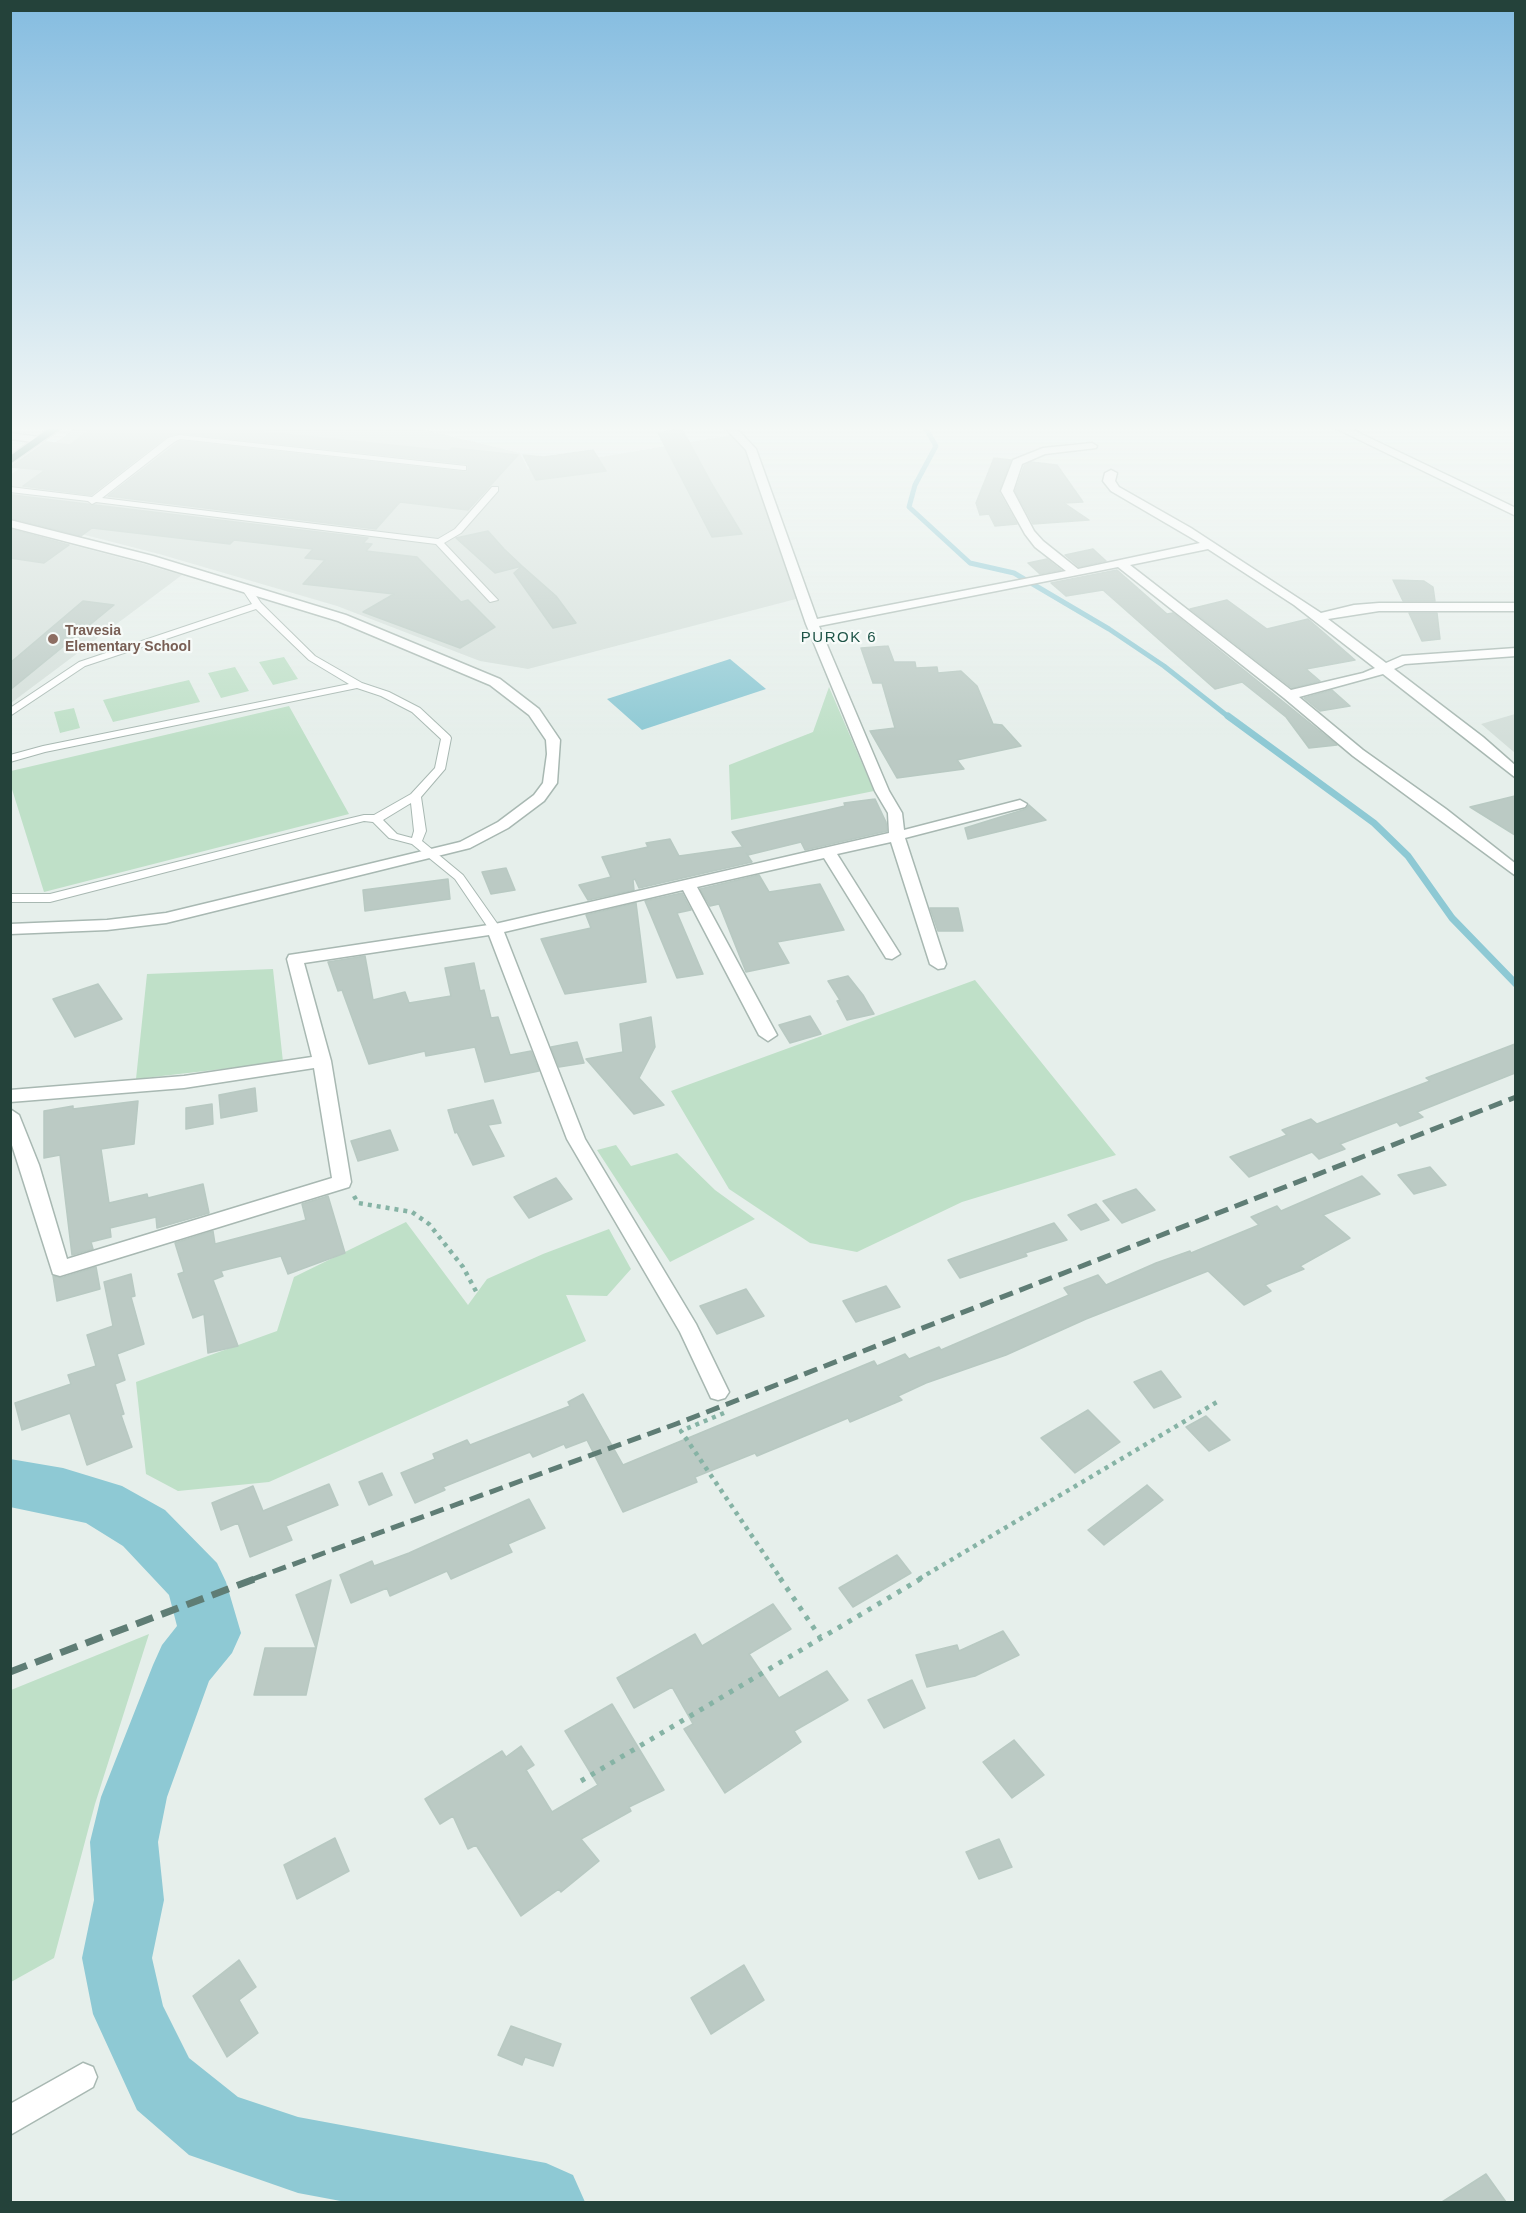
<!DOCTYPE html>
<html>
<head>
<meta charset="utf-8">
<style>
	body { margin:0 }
	#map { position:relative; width:1526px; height:2213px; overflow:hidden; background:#e6efeb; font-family:Helvetica,sans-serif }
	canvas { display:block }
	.frame { position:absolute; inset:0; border:12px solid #24423a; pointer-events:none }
</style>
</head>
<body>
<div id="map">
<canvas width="1526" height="2213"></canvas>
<div class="frame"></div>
</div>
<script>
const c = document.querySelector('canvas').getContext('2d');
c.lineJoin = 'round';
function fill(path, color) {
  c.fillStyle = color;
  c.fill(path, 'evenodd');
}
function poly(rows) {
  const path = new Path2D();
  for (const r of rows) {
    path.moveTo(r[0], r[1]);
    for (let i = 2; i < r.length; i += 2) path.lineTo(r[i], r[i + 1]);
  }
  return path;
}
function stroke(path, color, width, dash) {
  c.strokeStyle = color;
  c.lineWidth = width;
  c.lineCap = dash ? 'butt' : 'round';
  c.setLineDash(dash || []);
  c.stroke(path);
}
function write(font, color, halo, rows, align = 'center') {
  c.font = font + ' Helvetica,sans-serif';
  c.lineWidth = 4.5;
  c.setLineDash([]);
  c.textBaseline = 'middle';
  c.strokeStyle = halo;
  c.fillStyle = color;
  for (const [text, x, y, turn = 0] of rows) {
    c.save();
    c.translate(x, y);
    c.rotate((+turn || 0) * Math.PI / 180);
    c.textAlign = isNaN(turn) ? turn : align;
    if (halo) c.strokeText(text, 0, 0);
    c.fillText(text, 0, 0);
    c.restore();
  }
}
fill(poly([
	[74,429,421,429,520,453,528,469,732,435,744,447,796,599,528,669,480,661,337,606,159,554,11,516,10,475],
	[11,529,141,563,182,575,11,703],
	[1515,714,1516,714,1515,753,1481,724]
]), '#d4dfda');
fill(poly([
	[284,657,298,679,273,685,259,662],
	[235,667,249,691,221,698,208,673],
	[189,680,200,702,113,722,103,700],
	[829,687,874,791,731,820,729,765,813,732],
	[289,706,349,814,44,892,11,786,11,771],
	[74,708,80,728,60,733,54,712],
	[273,969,283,1062,136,1079,147,974],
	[975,980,1116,1155,962,1202,857,1252,810,1243,729,1189,671,1091],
	[616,1145,631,1166,677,1153,715,1190,755,1219,670,1262,597,1150],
	[406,1222,468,1305,487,1279,543,1254,609,1229,631,1269,607,1296,566,1295,586,1341,269,1482,178,1491,146,1474,136,1382,277,1331,294,1277],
	[149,1634,95,1804,54,1958,11,1982,11,1690]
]), '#bfe0c8');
fill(poly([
	[730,659,766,689,642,730,607,699]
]), '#8ec9d4');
stroke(poly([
	[926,429,936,446,915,485,909,507,970,563,1014,573,1109,629,1164,666,1230,718]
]), '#8ec9d4', 5);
stroke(poly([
	[1228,716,1374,823,1408,856,1452,918,1516,984]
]), '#8ec9d4', 7);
fill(poly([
	[10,1459,63,1468,122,1486,165,1510,217,1563,226,1582,241,1633,232,1653,209,1681,167,1797,158,1842,164,1900,152,1958,163,2006,189,2058,238,2097,298,2117,546,2163,573,2175,585,2202,346,2202,298,2193,189,2155,137,2110,93,2014,82,1958,94,1900,90,1842,101,1797,153,1665,162,1645,177,1626,169,1595,123,1546,86,1523,10,1507,10,1459]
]), '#8ec9d4');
const building = poly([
	[90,429,235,429,449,451,452,448,518,455,468,510,400,502,376,529,108,496,180,441,463,472,468,472,468,464,179,433,167,436,91,495,23,486,45,470,10,467,46,442,70,445,90,429],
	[682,429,713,486,742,534,712,537,658,433,682,429],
	[593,450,606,471,536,480,523,455,544,457,593,450],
	[994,458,1011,460,999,492,1017,524,995,526,989,514,980,515,976,503,994,458],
	[1031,462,1057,465,1083,502,1064,503,1089,520,1033,524,1015,491,1024,466,1031,462],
	[12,495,368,538,363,543,372,544,366,551,417,557,461,602,468,600,495,627,460,648,363,612,394,594,303,584,325,560,305,558,313,549,234,540,230,544,92,528,81,536,10,518,12,495],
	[10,529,69,545,44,563,10,558,10,529],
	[488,531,504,549,522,566,495,573,456,538,488,531],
	[1093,549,1106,561,1079,567,1065,555,1093,549],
	[1047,559,1061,570,1040,574,1028,563,1047,559],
	[522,566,556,596,576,623,553,628,514,573,522,566],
	[1117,570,1167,614,1173,613,1337,745,1309,748,1286,717,1242,682,1215,689,1103,590,1066,596,1051,583,1117,570],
	[1393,580,1424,581,1433,587,1435,601,1403,601,1393,580],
	[1227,600,1267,629,1308,619,1355,660,1306,669,1320,681,1292,688,1190,609,1227,600],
	[83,601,114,605,10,690,10,663,83,601],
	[1409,613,1437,613,1440,639,1422,641,1409,613],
	[888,646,894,662,915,662,916,668,937,667,938,673,961,671,977,686,993,724,1002,725,1021,746,957,760,964,769,897,778,870,731,895,728,882,683,873,683,861,648,888,646],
	[1332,690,1350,706,1320,711,1304,698,1332,690],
	[1515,796,1515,835,1470,807,1515,796],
	[875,799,886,822,887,831,805,850,801,842,748,855,746,853,752,862,639,888,635,879,633,880,634,890,588,900,579,885,611,877,602,857,648,847,646,843,670,839,679,856,743,847,732,832,845,806,844,803,875,799],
	[1029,805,1046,820,968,839,965,828,1026,809,1029,805],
	[506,868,515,890,491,894,482,872,506,868],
	[759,875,769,892,820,884,844,930,777,942,789,963,746,972,719,904,710,906,700,889,759,875],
	[448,879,450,899,365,911,363,890,448,879],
	[682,893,691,910,677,913,703,974,677,978,645,901,682,893],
	[636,903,646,982,565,994,541,939,591,928,586,915,636,903],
	[930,908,958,908,963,931,938,931,930,908],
	[365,956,373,1000,405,992,409,1003,451,996,445,968,474,963,480,991,484,990,491,1018,498,1017,510,1055,531,1051,539,1071,485,1082,475,1047,426,1056,425,1051,369,1064,342,990,338,991,328,962,365,956],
	[848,976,863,995,874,1014,847,1020,837,1001,840,1000,828,981,848,976],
	[98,984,122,1019,75,1037,53,999,98,984],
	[810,1016,821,1034,790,1043,779,1025,810,1016],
	[651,1017,655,1047,639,1078,664,1105,634,1114,586,1059,623,1052,620,1024,651,1017],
	[577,1042,584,1063,559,1067,551,1047,577,1042],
	[1515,1044,1515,1073,1417,1112,1423,1117,1400,1126,1397,1122,1340,1144,1345,1149,1319,1159,1312,1152,1249,1177,1230,1157,1287,1135,1282,1130,1311,1119,1317,1124,1430,1081,1426,1078,1515,1044],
	[255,1088,257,1111,221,1118,219,1095,255,1088],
	[493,1100,501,1123,488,1125,504,1156,473,1165,457,1132,455,1133,448,1110,493,1100],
	[138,1101,134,1144,101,1149,109,1203,147,1194,148,1198,203,1184,209,1213,157,1228,156,1217,110,1228,111,1237,91,1242,93,1249,72,1255,60,1155,44,1158,44,1111,73,1106,73,1109,138,1101],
	[212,1104,213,1124,186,1129,186,1108,212,1104],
	[390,1130,398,1150,358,1161,351,1141,390,1130],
	[1430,1167,1446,1185,1414,1194,1398,1175,1430,1167],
	[1362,1176,1380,1194,1323,1215,1350,1238,1300,1266,1304,1269,1265,1285,1271,1291,1244,1305,1208,1271,1086,1319,1006,1355,926,1383,898,1396,902,1400,850,1422,848,1418,757,1456,755,1453,695,1477,697,1482,623,1512,587,1440,566,1448,564,1444,533,1457,530,1452,443,1487,445,1490,415,1503,401,1473,435,1459,433,1454,467,1440,470,1445,570,1406,568,1402,583,1394,623,1465,874,1361,877,1366,905,1354,909,1359,939,1347,941,1350,1069,1295,1064,1288,1098,1275,1106,1285,1156,1263,1190,1251,1191,1253,1259,1225,1251,1217,1277,1206,1281,1211,1362,1176],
	[556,1178,572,1199,529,1218,514,1197,556,1178],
	[1136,1189,1155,1210,1122,1223,1103,1201,1136,1189],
	[328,1196,345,1253,288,1274,281,1256,221,1271,223,1276,213,1280,238,1346,208,1353,204,1314,193,1318,178,1274,184,1272,175,1243,213,1231,215,1244,306,1220,302,1204,328,1196],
	[1096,1204,1109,1220,1081,1230,1068,1215,1096,1204],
	[1054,1223,1067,1240,1025,1253,1027,1256,960,1278,948,1260,1054,1223],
	[96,1267,100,1289,57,1301,53,1276,61,1278,96,1267],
	[131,1274,135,1296,131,1297,144,1344,117,1354,125,1380,115,1384,124,1414,121,1415,132,1447,87,1465,70,1413,22,1430,15,1403,71,1384,68,1375,96,1366,87,1335,113,1326,104,1282,131,1274],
	[886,1286,900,1307,856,1322,843,1301,886,1286],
	[746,1289,764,1316,717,1334,700,1306,746,1289],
	[1161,1371,1181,1397,1154,1408,1134,1382,1161,1371],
	[1088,1410,1120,1442,1075,1473,1041,1438,1088,1410],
	[1206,1416,1230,1440,1209,1451,1186,1427,1206,1416],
	[382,1473,392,1495,369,1505,359,1482,382,1473],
	[329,1484,338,1505,286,1526,292,1540,250,1557,238,1523,221,1530,212,1503,253,1486,263,1511,329,1484],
	[1147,1485,1163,1500,1104,1545,1088,1530,1147,1485],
	[529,1499,545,1528,508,1544,512,1552,451,1579,447,1571,390,1596,387,1588,351,1603,340,1575,372,1561,374,1566,409,1553,529,1499],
	[897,1555,911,1573,853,1607,839,1588,897,1555],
	[331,1580,306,1695,254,1695,265,1648,316,1648,296,1595,331,1580],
	[773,1604,791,1629,749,1654,779,1698,827,1671,848,1700,794,1731,801,1742,725,1793,684,1729,693,1724,672,1687,634,1708,617,1678,695,1634,702,1646,773,1604],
	[1003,1631,1019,1655,975,1676,927,1687,916,1655,957,1645,959,1651,1003,1631],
	[912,1680,925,1708,884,1728,868,1700,912,1680],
	[612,1704,664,1790,629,1807,631,1811,581,1839,599,1861,561,1892,559,1889,521,1916,476,1845,468,1849,453,1816,440,1824,425,1799,502,1751,506,1757,521,1746,534,1765,526,1770,552,1812,598,1785,565,1731,612,1704],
	[1014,1740,1044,1775,1012,1798,983,1762,1014,1740],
	[335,1838,349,1871,297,1899,284,1865,335,1838],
	[999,1839,1012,1867,979,1879,966,1852,999,1839],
	[239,1960,256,1987,239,2000,258,2033,227,2057,193,1996,239,1960],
	[744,1965,764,2000,711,2034,691,1998,744,1965],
	[511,2026,561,2044,553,2066,525,2057,522,2065,498,2055,511,2026],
	[1486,2174,1506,2202,1442,2202,1486,2174]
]);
fill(building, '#bbcac4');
stroke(building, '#b8c9c2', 1.5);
const lane = poly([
	[179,435,466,466,466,470,463,470,180,439,174,442,102,498,438,539,455,529,492,487,498,487,498,491,461,533,444,543,498,600,490,602,436,544,96,502,92,504,88,501,10,492,10,487,92,497,168,438,179,435],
	[247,586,250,587,261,603,315,656,362,683,389,692,420,708,450,736,451,738,445,769,421,797,426,831,422,841,463,875,501,929,499,932,491,932,455,879,412,844,389,838,373,822,364,821,50,902,10,902,10,894,50,894,339,821,364,815,374,815,411,794,435,768,441,739,412,712,381,696,357,688,45,752,10,762,10,755,43,746,349,684,309,660,256,609,85,666,10,716,10,708,79,662,252,604,242,589,247,586],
	[411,803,414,831,412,838,397,834,383,820,411,803]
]);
const street = poly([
	[726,429,737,429,756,449,817,619,1066,571,1035,547,1025,534,1001,491,1013,460,1043,448,1092,443,1097,446,1096,448,1045,454,1022,464,1013,491,1034,531,1043,541,1078,569,1200,543,1111,491,1103,481,1105,473,1111,470,1117,473,1115,481,1119,487,1191,528,1321,613,1354,605,1379,603,1516,603,1516,611,1379,611,1328,619,1386,663,1402,656,1516,648,1516,656,1405,664,1394,669,1483,737,1516,766,1516,778,1383,674,1299,697,1363,750,1446,809,1516,864,1516,876,1353,756,1284,698,1118,567,819,626,889,791,902,813,904,830,1020,800,1027,804,1025,807,905,838,946,964,944,968,938,969,930,964,891,842,837,854,900,954,892,959,886,958,824,858,697,887,777,1035,768,1041,759,1035,683,890,504,932,585,1139,696,1324,729,1392,725,1398,718,1400,711,1398,680,1332,567,1139,489,935,304,963,331,1061,351,1182,349,1187,60,1276,53,1274,10,1139,10,1109,19,1115,39,1165,67,1259,332,1178,314,1068,184,1088,10,1102,10,1090,184,1076,312,1057,287,959,289,955,495,924,889,833,888,813,875,791,806,624,746,450,726,429],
	[1208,549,1294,605,1375,668,1363,673,1291,690,1130,565,1208,549],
	[1337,429,1351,429,1516,508,1516,516,1337,429],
	[10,433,40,437,45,440,40,443,10,439,10,433],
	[10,520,153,556,346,615,500,679,539,709,560,740,557,783,544,801,508,828,470,848,166,923,107,930,10,934,10,924,107,920,166,913,460,842,498,822,534,795,543,783,547,754,546,740,529,715,490,685,338,621,145,562,10,527,10,520],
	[83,2063,93,2067,97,2077,93,2087,10,2135,10,2104,83,2063]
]);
const highway = poly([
	[48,429,60,429,10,464,10,456,48,429]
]);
stroke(lane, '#a8b8b2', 2);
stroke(street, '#a8b8b2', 3);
stroke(highway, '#c2cac8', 3);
stroke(poly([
	[354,1196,358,1203,412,1212,429,1224,463,1267,478,1295],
	[724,1413,681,1431,781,1579],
	[919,1579,1217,1402]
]), '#86b3a5', 4.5, [4, 5]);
stroke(poly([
	[780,1578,820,1637],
	[581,1781,922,1578]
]), '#86b3a5', 5, [4.5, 7]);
fill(lane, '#fff');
fill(street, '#fff');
fill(highway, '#2f6f62');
stroke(poly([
	[253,1579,676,1424,1516,1097]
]), '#5f7d75', 5, [14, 7]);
stroke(poly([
	[10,1672,257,1578]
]), '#5f7d75', 7, [18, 9]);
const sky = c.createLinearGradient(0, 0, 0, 739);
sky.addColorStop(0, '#84bce0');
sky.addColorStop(0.58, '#f4f8f6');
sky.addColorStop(1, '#f4f8f600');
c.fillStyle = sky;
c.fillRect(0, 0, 1526, 739);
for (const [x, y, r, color] of [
	[53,639,6,"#8d6e63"]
]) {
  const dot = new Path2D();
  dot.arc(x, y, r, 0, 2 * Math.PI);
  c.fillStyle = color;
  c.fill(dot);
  stroke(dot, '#f7fbf9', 2);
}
write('bold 14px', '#785e54', '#f7fbf9', [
	["Travesia",65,631],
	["Elementary School",65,647]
], 'left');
c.letterSpacing = '1.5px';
write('15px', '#1f5548', '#f7fbf9', [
	["PUROK 6",839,638]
]);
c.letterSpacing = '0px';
</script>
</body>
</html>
